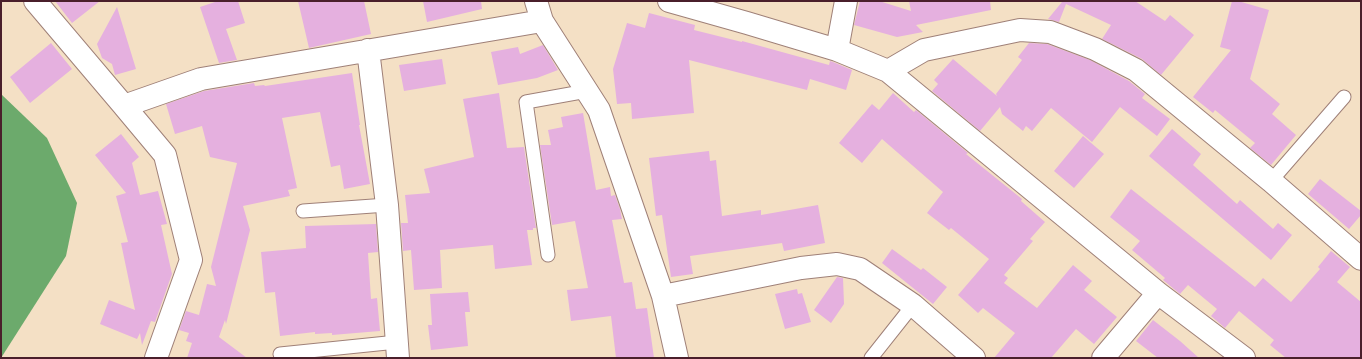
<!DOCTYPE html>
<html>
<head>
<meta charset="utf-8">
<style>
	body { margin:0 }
	#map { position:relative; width:1362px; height:359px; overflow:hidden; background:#f4e0c5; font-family:Sriracha,sans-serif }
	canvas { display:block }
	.frame { position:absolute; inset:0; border:2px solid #4a1f2b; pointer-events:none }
</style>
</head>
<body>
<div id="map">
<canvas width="1362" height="359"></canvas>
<div class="frame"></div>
</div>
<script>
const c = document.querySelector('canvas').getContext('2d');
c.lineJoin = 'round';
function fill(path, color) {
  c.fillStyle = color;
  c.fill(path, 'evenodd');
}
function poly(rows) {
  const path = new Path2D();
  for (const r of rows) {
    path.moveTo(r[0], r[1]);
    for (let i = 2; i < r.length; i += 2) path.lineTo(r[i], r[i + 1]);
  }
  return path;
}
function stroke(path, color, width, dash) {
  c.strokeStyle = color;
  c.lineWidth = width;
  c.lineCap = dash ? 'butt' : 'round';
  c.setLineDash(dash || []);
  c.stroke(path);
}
fill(poly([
	[1,94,47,138,77,203,66,256,1,358]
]), '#6caa6c');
fill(poly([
	[55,1,100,1,72,23],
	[218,1,238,1,245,23,226,29,237,60,219,63,200,7],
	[298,1,364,1,371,34,309,48],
	[423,1,481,1,482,9,427,22],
	[860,1,879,1,911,11,909,1,990,1,991,10,916,25,923,32,897,37,854,25],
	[1060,1,1135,1,1165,21,1170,15,1194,35,1161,75,1142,59,1102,39,1111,25,1066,4,1059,22,1048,19,1062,2],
	[1232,1,1238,1,1269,10,1250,79,1280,104,1272,114,1296,135,1271,165,1250,148,1255,143,1215,110,1213,113,1193,97,1231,50,1220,47],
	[117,7,136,69,115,75,112,64,102,58,97,44],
	[649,13,695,25,694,30,742,42,742,41,829,65,830,61,833,62,852,70,846,90,810,79,807,90,689,60,694,113,632,119,631,103,617,104,613,69,627,23,645,28],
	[51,43,72,69,30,103,10,77],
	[1029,43,1047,44,1090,60,1129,81,1145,94,1142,98,1170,119,1157,136,1120,107,1092,142,1051,108,1032,131,1026,126,1023,131,1002,114,1000,107,980,131,932,91,938,84,934,80,953,59,997,96,996,94,1022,60,1018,57],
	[543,45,558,70,537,78,498,85,491,52,518,47,520,54],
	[442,59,446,84,404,91,399,65],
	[352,73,360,125,359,125,370,184,344,189,340,165,331,167,320,112,282,118,297,188,288,190,290,196,243,206,250,230,226,324,225,320,219,337,247,358,187,358,192,343,186,341,189,333,179,330,186,311,199,315,207,284,216,286,211,267,237,163,210,157,202,126,175,134,166,104,204,91,254,83,255,86,264,85,265,86],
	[499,93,507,148,524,147,536,228,533,228,533,230,527,230,532,265,495,269,493,245,440,250,442,288,414,290,411,250,403,251,401,223,408,223,405,195,430,193,424,169,474,157,463,99],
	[893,93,914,112,916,110,968,153,966,154,1022,199,1021,201,1045,222,1030,239,1033,241,1004,275,1008,278,1004,283,1037,308,1073,265,1092,281,1084,290,1117,317,1094,344,1076,329,1051,358,994,358,1015,333,983,308,978,313,958,295,989,259,951,228,949,230,927,213,943,192,882,139,862,163,839,143,872,104,879,110],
	[583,113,596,190,610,187,611,196,615,195,620,209,622,219,612,220,624,283,632,282,636,309,647,308,654,358,616,358,611,316,571,321,567,290,588,288,575,221,552,225,540,145,551,145,548,130,563,127,561,117],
	[1172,129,1201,154,1193,165,1237,204,1240,200,1273,229,1278,223,1292,235,1271,260,1149,156],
	[121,134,139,157,132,163,140,195,158,191,167,224,161,225,172,274,155,322,151,321,142,345,140,333,137,339,100,324,109,300,135,310,121,243,128,242,116,196,126,193,95,155],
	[1083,136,1104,154,1074,188,1054,171],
	[709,151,710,161,716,160,722,216,761,210,761,215,818,205,825,243,784,251,782,243,690,256,693,274,671,277,662,215,656,216,649,158],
	[1320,179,1361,211,1361,215,1349,229,1308,194],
	[1131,189,1255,287,1263,278,1291,302,1320,269,1318,267,1331,251,1350,267,1337,282,1361,302,1361,358,1286,358,1270,345,1274,340,1239,311,1225,328,1211,316,1217,309,1188,285,1180,294,1163,280,1165,278,1132,250,1140,241,1110,217],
	[376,224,378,252,368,253,371,299,377,298,380,331,332,335,332,333,315,334,315,332,280,336,275,292,265,293,261,252,306,248,305,226],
	[892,249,921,270,923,268,947,287,933,304,882,263],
	[837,277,843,278,844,304,831,323,814,310],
	[797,289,798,294,802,293,811,322,785,329,775,294],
	[468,292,470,312,465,312,468,346,431,350,428,325,432,325,430,294],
	[1153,320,1180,341,1199,358,1158,358,1136,341]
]), '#e5b0df');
const lane = poly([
	[1271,181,1344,97],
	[303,211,387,205],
	[548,255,526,102,587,91],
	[280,354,397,342],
	[871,358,913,305]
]);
const street = poly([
	[35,1,124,106,201,79,542,21],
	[536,1,542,21,599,110,663,296],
	[669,1,747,23,837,50,888,71,1158,293,1244,358],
	[368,50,387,205,398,358],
	[837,50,846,1],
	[888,71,924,50,1020,30,1050,32,1095,49,1136,70,1271,181,1361,259],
	[124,106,165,155,191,260,156,358],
	[677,358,663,296,801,268,837,264,860,269,913,305,974,358],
	[1103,358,1158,293]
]);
stroke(lane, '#9f8078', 15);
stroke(street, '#9f8078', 24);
stroke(lane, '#fff', 13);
stroke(street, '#fff', 22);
</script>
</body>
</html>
